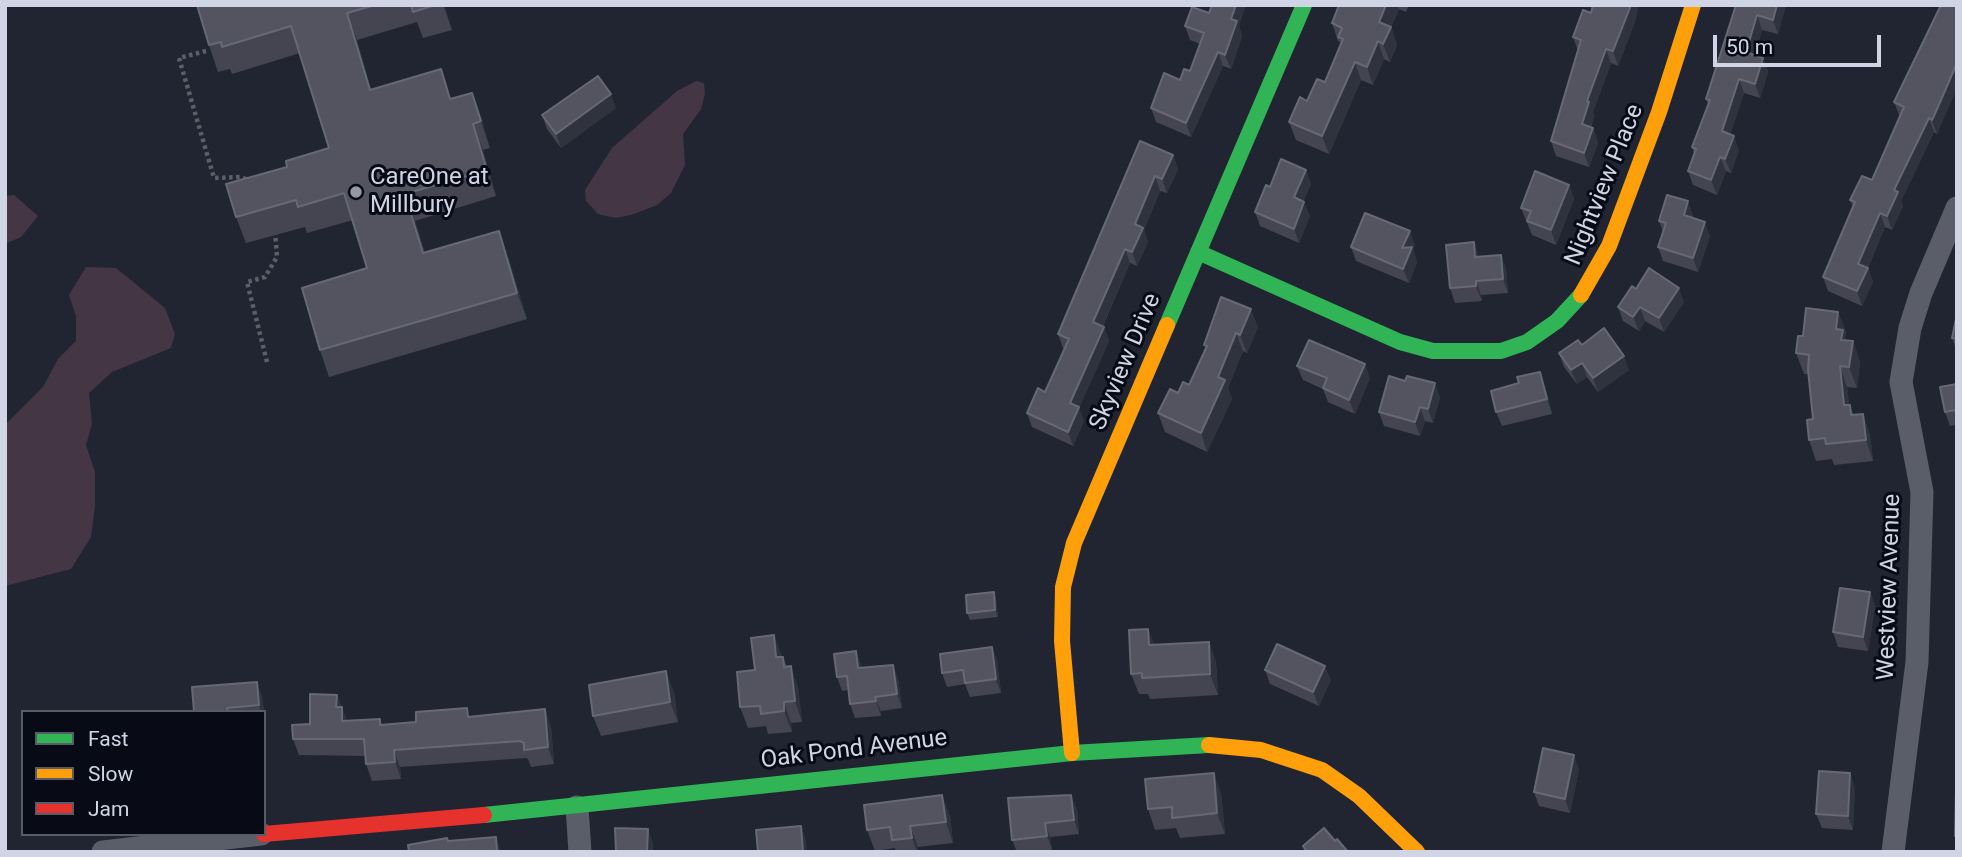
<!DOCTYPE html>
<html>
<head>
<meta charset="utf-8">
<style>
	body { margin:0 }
	#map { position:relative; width:1962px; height:857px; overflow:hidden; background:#212532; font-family:Roboto,sans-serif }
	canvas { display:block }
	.frame { position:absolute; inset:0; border:7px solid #d0d5e5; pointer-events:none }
	.legend { position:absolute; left:21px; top:710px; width:245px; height:126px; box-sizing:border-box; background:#080b15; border:2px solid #585c68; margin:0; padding:9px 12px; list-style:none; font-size:21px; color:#d0d5e5 }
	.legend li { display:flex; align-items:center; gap:14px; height:35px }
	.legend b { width:35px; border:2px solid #585c68 }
	.scale { position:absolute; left:1713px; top:35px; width:168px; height:32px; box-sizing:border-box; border:4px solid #d0d5e5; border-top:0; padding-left:9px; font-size:21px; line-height:24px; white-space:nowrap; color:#d0d5e5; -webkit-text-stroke:5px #080b15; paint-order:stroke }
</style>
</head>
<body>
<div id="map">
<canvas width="1962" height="857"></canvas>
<div class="frame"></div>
<ul class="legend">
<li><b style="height:9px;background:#30b455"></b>Fast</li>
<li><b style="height:9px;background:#ff9f0a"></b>Slow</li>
<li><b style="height:9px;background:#e5322d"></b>Jam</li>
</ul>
<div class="scale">50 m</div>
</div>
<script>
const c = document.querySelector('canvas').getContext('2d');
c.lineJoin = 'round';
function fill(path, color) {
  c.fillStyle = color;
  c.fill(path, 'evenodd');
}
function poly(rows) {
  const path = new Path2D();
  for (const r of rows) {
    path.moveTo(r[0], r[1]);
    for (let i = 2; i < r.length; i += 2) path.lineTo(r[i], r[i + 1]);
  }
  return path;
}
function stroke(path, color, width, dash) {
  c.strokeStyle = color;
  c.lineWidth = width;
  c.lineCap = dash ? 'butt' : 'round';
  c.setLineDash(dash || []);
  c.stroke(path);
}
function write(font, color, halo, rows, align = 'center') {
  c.font = font + ' Roboto,sans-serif';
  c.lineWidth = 6;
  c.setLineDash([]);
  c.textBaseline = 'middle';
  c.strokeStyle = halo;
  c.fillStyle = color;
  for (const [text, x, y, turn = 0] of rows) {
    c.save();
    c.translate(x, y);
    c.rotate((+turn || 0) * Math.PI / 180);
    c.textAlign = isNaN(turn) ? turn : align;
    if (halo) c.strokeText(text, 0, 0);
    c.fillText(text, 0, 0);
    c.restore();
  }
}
fill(poly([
	[696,81,704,83,705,94,701,109,683,134,685,165,671,193,657,205,634,214,616,218,598,214,586,201,585,190,612,148,677,91],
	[14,195,38,216,21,237,5,244,5,196],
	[86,267,116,268,165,308,175,334,171,348,112,372,89,393,92,424,86,445,95,472,95,506,91,537,71,569,5,586,5,425,43,387,58,359,76,341,76,316,69,295]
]), '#453646');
stroke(poly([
	[206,51,179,58,214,178,241,177,250,181],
	[267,362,247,282,265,277,277,257,275,231]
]), '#5c5f68', 4.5, [3.5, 3.5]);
stroke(poly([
	[577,807,580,852],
	[103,852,261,834],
	[1893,852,1917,662,1922,492,1901,382,1910,328,1921,293,1957,208]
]), '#5b5e68', 23);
stroke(poly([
	[1198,252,1400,342,1433,351,1501,351,1527,342,1557,321,1581,295],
	[1167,325,1304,5],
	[484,815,1072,753,1209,745]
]), '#30b455', 16);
stroke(poly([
	[1581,295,1609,246,1659,112,1693,5],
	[1209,745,1261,750,1322,770,1359,796,1417,852],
	[1072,753,1062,641,1063,587,1074,543,1167,325]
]), '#ff9f0a', 16);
stroke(poly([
	[264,834,484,815]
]), '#e5322d', 16);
fill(poly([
	[197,5,444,5,452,30,423,38,417,22,357,40,371,90,452,99,472,93,490,148,483,150,496,196,415,221,425,253,508,257,527,319,329,377,320,350,367,268,353,220,307,233,305,227,246,243,236,217,287,167,329,148,300,53,232,74,230,69,218,72,209,45],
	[1339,5,1409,5,1406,12,1399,9,1391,27,1397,45,1390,62,1384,59,1373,85,1361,80,1329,154,1296,140,1289,122,1325,82,1341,45,1340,42,1338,41,1332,23],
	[1736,5,1786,5,1778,34,1762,30,1755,55,1763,58,1768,72,1760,98,1744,93,1730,135,1739,150,1731,173,1726,171,1717,195,1693,185,1688,171,1694,154,1692,147,1708,105,1706,99],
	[1941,5,1939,130,1937,134,1934,132,1901,201,1903,206,1892,230,1885,227,1868,268,1873,282,1862,306,1828,291,1823,277,1853,207,1850,200,1872,180,1900,117,1894,102],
	[1209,13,1239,26,1242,36,1231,69,1223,66,1191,137,1156,122,1151,108,1180,80,1190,71,1200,44,1190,40,1185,26],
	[1591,13,1636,19,1618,66,1611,63,1593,112,1594,116,1591,128,1593,128,1598,143,1589,167,1556,156,1551,141,1578,51,1573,37],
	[616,108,561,148,547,129,542,115],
	[1140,141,1173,155,1178,169,1167,193,1160,191,1144,230,1148,242,1137,266,1130,263,1103,326,1109,341,1079,408,1084,421,1073,446,1032,427,1027,413,1045,392,1064,349,1063,348,1058,334],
	[1306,170,1311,184,1303,202,1310,216,1299,243,1260,226,1255,212,1270,187],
	[1569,185,1574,199,1556,245,1532,235,1521,208],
	[1693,215,1693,218,1710,236,1698,272,1663,261,1658,247,1663,232,1659,221],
	[1415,245,1413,249,1417,262,1409,283,1356,261,1351,247],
	[1501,255,1506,269,1508,293,1481,295,1482,301,1455,303,1450,288,1479,257],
	[1636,289,1684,302,1664,332,1645,321,1639,331,1623,321,1618,307],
	[1221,297,1258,327,1247,353,1243,351,1228,388,1232,399,1207,452,1165,432,1158,413,1178,393,1189,385,1206,349,1204,345],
	[1838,312,1846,332,1845,337,1847,341,1853,341,1860,362,1857,388,1847,387,1849,405,1854,415,1863,414,1870,435,1873,461,1834,465,1832,459,1816,461,1809,440,1813,419,1808,374,1804,374,1796,353,1803,336],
	[1957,314,1957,352,1952,338],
	[1582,345,1629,370,1598,392,1587,377,1577,384,1564,367,1559,353],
	[1297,366,1370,378,1355,414,1328,402,1323,389,1303,380],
	[1405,381,1440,397,1433,423,1425,421,1420,436,1384,426,1379,412],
	[1519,383,1545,386,1552,414,1502,426,1496,412],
	[1957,384,1957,425,1950,426,1945,412],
	[994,592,996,599,998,617,970,620,967,613],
	[1870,592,1875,607,1868,651,1838,647,1833,632],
	[1148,629,1154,645,1209,642,1216,663,1218,695,1150,699,1148,694,1139,694,1131,674],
	[992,647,997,661,1001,693,970,697,965,684,947,687,942,673],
	[856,651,862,668,893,665,898,679,902,708,881,711,881,716,855,718,850,704,849,690,842,691,837,677],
	[782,657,783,657,787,667,798,687,802,722,791,723,792,732,768,734,766,726,748,728,740,707,755,670],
	[1265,670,1331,680,1319,706,1270,684],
	[674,692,678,722,601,736,593,716],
	[337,695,347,721,380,719,382,725,471,717,551,726,554,764,531,767,528,759,526,758,400,767,401,779,372,781,366,764,365,756,299,755,293,739,310,724],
	[262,696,264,712,194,712],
	[1579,769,1570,813,1539,806,1534,792],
	[1855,787,1853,830,1822,828,1816,814],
	[1221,793,1225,834,1180,838,1176,828,1155,830,1148,809],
	[1008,798,1077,809,1079,834,1050,837,1052,850,1017,852,1012,840],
	[950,815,953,843,918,847,918,852,896,852,895,848,875,851,867,830]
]), '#444551');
fill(poly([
	[443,5,444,5,452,30],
	[1236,5,1246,5,1239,26,1242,36,1231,69,1225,55,1231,19],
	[1386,5,1397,5,1399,9,1391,27,1397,45,1390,62,1383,44,1379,22],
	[1631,5,1639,5,1636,19,1618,66,1613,51],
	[1777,5,1786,5,1778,34,1773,20],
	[347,13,357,40,379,117,370,90],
	[1757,15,1762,30,1752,66,1746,52],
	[1378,41,1384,59,1373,85,1367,67],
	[1606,49,1611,63,1593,112,1594,116,1587,139,1582,124,1587,101],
	[1218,52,1223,66,1191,137,1186,123],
	[1763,58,1768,72,1760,98,1755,84],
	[1355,62,1361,80,1329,154,1322,136],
	[1957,63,1957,89,1937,134,1932,120],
	[1739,79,1744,93,1727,145,1722,131],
	[472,93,482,119,490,148,481,121],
	[611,94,616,108,561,148,556,134],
	[1929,118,1934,132,1901,201,1903,206,1892,230,1887,216,1894,190],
	[473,124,483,150,496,196,487,170],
	[1593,128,1598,143,1589,167,1584,153],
	[1734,136,1739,150,1731,173,1725,159],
	[1173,155,1178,169,1167,193,1162,179],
	[1720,157,1726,171,1717,195,1711,180],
	[1306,170,1311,184,1299,212,1294,197],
	[1155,176,1160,191,1144,230,1148,242,1137,266,1132,252,1135,224],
	[1569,185,1574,199,1556,245,1551,230],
	[405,194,415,221,433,280,423,253],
	[1688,201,1693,215,1689,229,1684,215],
	[1304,202,1310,216,1299,243,1294,229],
	[1880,213,1885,227,1868,268,1873,282,1862,306,1857,291,1858,264],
	[1705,222,1710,236,1698,272,1693,258],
	[499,231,508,257,527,319,517,293],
	[1410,231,1415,245,1413,249,1417,262,1409,283,1403,269,1402,248],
	[1474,242,1479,256,1475,257],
	[1125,249,1130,263,1098,336,1093,322],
	[1501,255,1506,269,1508,293,1503,279],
	[1476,281,1481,295,1482,301,1476,286],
	[1679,288,1684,302,1664,332,1659,318],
	[1640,307,1645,321,1639,331,1633,317],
	[1251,309,1258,327,1247,353,1240,335],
	[1838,312,1846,332,1845,337,1850,350,1849,361,1836,329],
	[1104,327,1109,341,1079,408,1084,421,1073,446,1068,432,1070,403],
	[1236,333,1243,351,1228,388,1232,399,1207,452,1201,433,1218,377],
	[1853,341,1860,362,1857,388,1849,367],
	[1624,356,1629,370,1598,392,1593,378],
	[1582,363,1587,377,1577,384,1571,370],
	[1365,364,1370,378,1355,414,1349,400],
	[1840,366,1847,387,1852,426,1844,405],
	[1540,372,1545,386,1552,414,1547,399],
	[1435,383,1440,397,1433,423,1428,409],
	[1420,407,1425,421,1420,436,1415,422],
	[1863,414,1870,435,1873,461,1866,440],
	[994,592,996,599,998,617,995,610],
	[1870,592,1875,607,1868,651,1863,637],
	[1148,629,1156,649,1149,645],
	[774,635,782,656,784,678,776,657],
	[1209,642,1216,663,1218,695,1210,674],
	[992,647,997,661,1001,693,996,679],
	[856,651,861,665,864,683,858,668],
	[893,665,898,679,902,708,897,694],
	[791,666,798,687,802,722,795,701],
	[1325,666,1331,680,1319,706,1313,692],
	[666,671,674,692,678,722,670,702],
	[257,682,262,696,264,712,261,712,259,705],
	[337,695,348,724,348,738,336,707],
	[875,697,881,711,881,716,876,701],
	[784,702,791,723,792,732,784,711],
	[545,709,551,726,554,764,548,747],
	[394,750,400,767,401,779,395,762],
	[1574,755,1579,769,1570,813,1565,799],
	[1214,773,1221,793,1225,834,1217,813],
	[1850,773,1855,787,1853,830,1848,816],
	[942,795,950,815,953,843,946,822],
	[1071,795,1077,809,1079,834,1074,820],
	[1045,823,1050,837,1052,850,1047,836],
	[801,826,806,840,807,852,803,852],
	[910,826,918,847,918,852,917,852,912,838],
	[648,829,653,843,653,852,647,852],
	[496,837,501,852,497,852]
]), '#30323e');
const building = poly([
	[197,5,375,5,347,13,370,90,441,69,450,99,472,93,481,121,473,124,487,170,405,194,423,253,499,231,517,293,320,350,302,288,367,268,344,193,298,207,296,200,236,217,226,184,287,167,286,161,329,148,291,26,222,47,221,42,209,45,197,5],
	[411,5,435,5,413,12,411,5],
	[1212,5,1236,5,1231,19,1237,21,1225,55,1218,52,1186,123,1151,108,1164,73,1180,80,1184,69,1190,71,1204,33,1185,26,1192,7,1209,13,1212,5],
	[1339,5,1386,5,1379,22,1391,27,1383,44,1378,41,1367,67,1355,62,1322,136,1289,122,1300,97,1307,101,1317,79,1325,82,1343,39,1338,37,1342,28,1332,23,1339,5],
	[1593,5,1631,5,1613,51,1606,49,1587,101,1589,102,1582,124,1593,128,1584,153,1551,141,1581,40,1573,37,1583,10,1591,13,1593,5],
	[1736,5,1777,5,1773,20,1757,15,1746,52,1763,58,1755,84,1739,79,1722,131,1734,136,1725,159,1720,157,1711,180,1688,171,1696,149,1692,147,1710,100,1706,99,1736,5],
	[1941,5,1957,5,1957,63,1934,116,1932,120,1929,118,1894,190,1898,192,1887,216,1880,213,1858,264,1868,268,1857,291,1823,277,1855,202,1850,200,1862,176,1872,180,1904,107,1894,102,1941,5],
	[598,76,611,94,556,134,542,115,598,76],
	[1140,141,1173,155,1162,179,1155,176,1135,224,1143,228,1132,252,1125,249,1093,322,1104,327,1070,403,1079,407,1068,432,1027,413,1038,388,1045,392,1069,339,1058,334,1140,141],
	[1281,159,1306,170,1294,197,1304,202,1294,229,1255,212,1266,185,1270,187,1281,159],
	[1535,171,1569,185,1551,230,1527,221,1531,211,1521,208,1535,171],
	[1667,195,1688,201,1684,215,1705,222,1693,258,1658,247,1666,223,1659,221,1667,195],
	[1365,213,1410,231,1402,248,1412,247,1403,269,1351,247,1365,213],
	[1474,242,1475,257,1501,255,1503,279,1476,281,1476,286,1450,288,1446,245,1474,242],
	[1649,268,1679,288,1659,318,1640,307,1633,317,1618,307,1632,286,1636,289,1649,268],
	[1221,297,1251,309,1240,335,1236,333,1218,377,1225,380,1201,433,1158,413,1170,389,1178,393,1183,382,1189,385,1207,346,1204,345,1221,297],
	[1806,308,1838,312,1836,329,1843,330,1841,340,1853,341,1849,367,1840,366,1844,405,1850,405,1851,415,1863,414,1866,440,1826,444,1825,438,1809,440,1807,420,1813,419,1808,370,1809,355,1796,353,1798,336,1803,336,1806,308],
	[1957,314,1957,339,1952,338,1957,314],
	[1604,328,1624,356,1593,378,1582,363,1571,370,1559,353,1578,340,1582,345,1604,328],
	[1309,340,1365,364,1349,400,1323,388,1327,378,1297,366,1309,340],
	[1540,372,1547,399,1496,412,1491,391,1519,383,1517,377,1540,372],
	[1389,376,1405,381,1407,376,1435,383,1428,409,1420,407,1415,422,1379,412,1389,376],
	[1957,384,1957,417,1955,410,1945,412,1940,387,1957,384],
	[1840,588,1870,592,1863,637,1833,632,1840,588],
	[994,592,995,610,967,613,966,595,994,592],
	[1148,629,1149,645,1209,642,1210,674,1142,678,1142,673,1131,674,1129,630,1148,629],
	[774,635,776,657,783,657,784,667,791,666,795,701,784,702,784,711,761,714,760,706,740,707,737,672,755,670,751,638,774,635],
	[1277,644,1325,666,1313,692,1265,670,1277,644],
	[992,647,996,679,965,683,963,670,942,673,940,654,992,647],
	[856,651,858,668,893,665,897,694,875,697,876,701,850,704,847,676,837,677,834,654,856,651],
	[666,671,670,702,593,716,589,685,666,671],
	[257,682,259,705,227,708,228,712,194,712,192,687,257,682],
	[310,694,337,695,336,707,342,707,342,721,380,719,380,725,416,722,416,712,467,708,468,717,545,709,548,747,524,750,524,743,520,741,394,750,395,762,366,764,364,739,293,739,292,725,310,724,310,694],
	[1543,748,1574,755,1565,799,1534,792,1543,748],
	[1819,771,1850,773,1848,816,1816,814,1819,771],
	[1214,773,1217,813,1172,818,1172,807,1148,809,1145,779,1214,773],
	[1956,790,1957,790,1957,836,1955,836,1956,790],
	[942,795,946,822,910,826,912,838,892,840,890,827,867,830,864,805,942,795],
	[1071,795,1074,820,1045,823,1047,836,1012,840,1008,798,1071,795],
	[801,826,803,852,758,852,756,830,801,826],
	[615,828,648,829,647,852,616,852,615,828],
	[1324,828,1335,841,1337,839,1348,852,1307,852,1303,846,1324,828],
	[496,837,497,852,409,852,408,845,447,838,448,841,496,837]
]);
fill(building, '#545461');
stroke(building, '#676876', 2);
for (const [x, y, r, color] of [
	[356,192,7,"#9397a6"]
]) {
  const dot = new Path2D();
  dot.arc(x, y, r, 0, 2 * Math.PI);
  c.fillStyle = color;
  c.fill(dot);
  stroke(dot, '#080b15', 2.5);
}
write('24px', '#d0d5e5', '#080b15', [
	["CareOne at",370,178],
	["Millbury",370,206]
], 'left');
write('24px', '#d0d5e5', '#080b15', [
	["Nightview Place",1605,185,-68],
	["Skyview Drive",1126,362,-67],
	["Westview Avenue",1890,587,-88],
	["Oak Pond Avenue",854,750,-7]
]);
</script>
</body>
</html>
